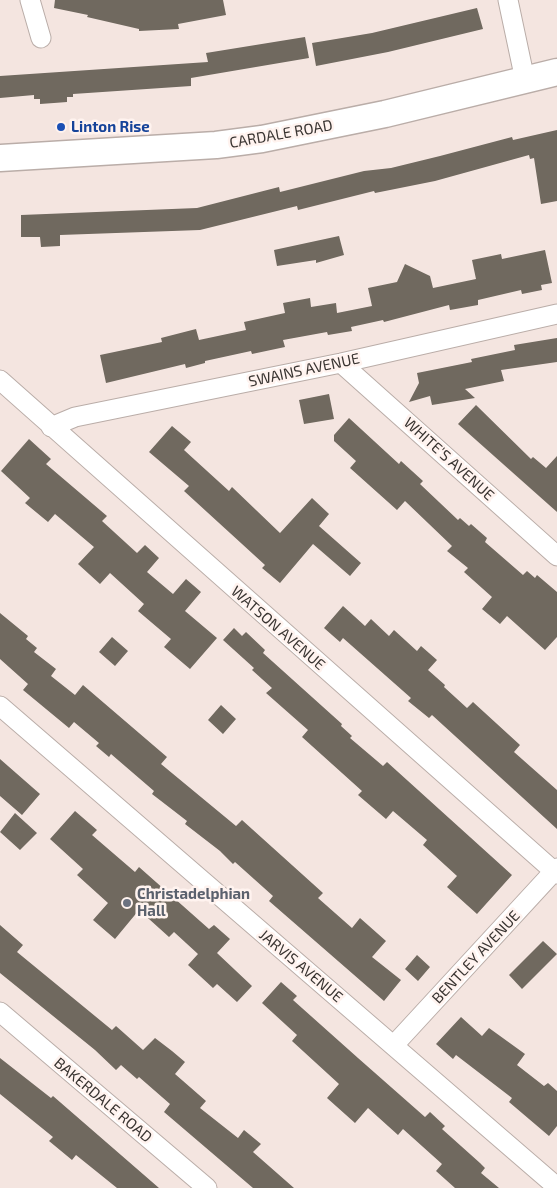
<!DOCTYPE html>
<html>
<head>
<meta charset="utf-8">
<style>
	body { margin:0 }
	canvas { display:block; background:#f4e5e0 }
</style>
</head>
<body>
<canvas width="557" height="1188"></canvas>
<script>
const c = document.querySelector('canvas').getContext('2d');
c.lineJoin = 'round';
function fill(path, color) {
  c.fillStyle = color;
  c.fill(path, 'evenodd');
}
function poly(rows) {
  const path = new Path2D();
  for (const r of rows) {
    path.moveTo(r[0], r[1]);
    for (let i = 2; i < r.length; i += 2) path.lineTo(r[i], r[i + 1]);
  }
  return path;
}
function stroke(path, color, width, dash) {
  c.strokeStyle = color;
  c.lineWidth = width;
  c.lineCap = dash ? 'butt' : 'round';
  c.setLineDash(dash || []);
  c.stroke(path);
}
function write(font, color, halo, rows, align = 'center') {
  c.font = font + ' "Exo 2",sans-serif';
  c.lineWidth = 5;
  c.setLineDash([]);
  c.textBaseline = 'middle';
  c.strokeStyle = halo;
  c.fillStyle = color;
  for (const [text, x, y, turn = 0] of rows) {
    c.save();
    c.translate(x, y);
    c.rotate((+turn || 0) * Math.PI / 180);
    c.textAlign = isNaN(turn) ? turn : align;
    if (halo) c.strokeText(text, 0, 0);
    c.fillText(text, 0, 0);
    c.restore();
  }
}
fill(poly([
	[55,0,223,0,226,15,178,24,179,29,139,31,139,29,87,17,88,15,54,8],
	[477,8,483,29,388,52,316,66,312,43,372,33],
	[305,37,309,58,191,78,191,86,73,94,73,97,67,97,67,102,54,103,40,104,40,99,34,99,34,95,0,98,0,76,208,62,206,53],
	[557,130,557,201,541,204,534,158,530,159,529,155,435,181,375,193,374,191,298,210,297,206,200,230,60,235,60,246,41,247,40,237,21,237,21,215,197,208,279,187,280,192,364,171,391,168,440,156,512,137,513,140],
	[339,236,344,255,316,263,316,260,277,266,274,250],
	[545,250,552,283,541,285,542,290,522,294,521,290,478,300,478,305,450,310,449,305,384,322,383,320,351,327,352,331,328,335,327,332,283,340,285,347,252,354,251,351,205,361,205,363,186,368,185,364,106,383,100,355,162,342,161,338,196,329,199,340,246,330,244,322,285,313,283,303,310,298,311,307,336,303,337,313,372,306,368,288,397,282,405,264,430,276,433,288,476,279,472,260,501,254,502,259],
	[557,338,557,362,501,370,504,381,465,389,475,398,432,405,430,396,409,402,419,383,417,373,472,362,471,359,515,350,514,345],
	[329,394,334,419,304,424,299,400],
	[476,405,531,459,533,457,546,468,557,456,557,512,458,424],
	[349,418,399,464,401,461,423,481,420,484,458,520,460,518,469,526,471,524,487,538,485,542,523,575,527,571,535,578,537,575,557,592,557,637,545,650,507,616,500,624,482,609,492,597,464,572,468,568,447,551,452,546,405,501,397,510,350,468,356,461,334,441,334,435],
	[172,426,191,442,184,450,229,491,232,487,280,533,312,498,329,514,319,526,361,563,350,576,313,544,280,583,262,568,265,565,184,491,189,486,149,452],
	[29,439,51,459,46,464,107,516,102,521,137,553,145,545,159,558,147,572,173,594,186,579,201,592,185,611,217,638,190,669,164,647,171,639,138,611,144,604,110,573,100,584,78,564,94,547,55,514,48,522,25,503,30,498,1,471],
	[343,606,365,626,371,619,389,636,394,630,417,651,421,646,437,660,428,670,445,685,444,687,467,708,473,702,520,745,514,752,557,790,557,829,432,715,429,718,408,701,411,698,343,638,340,642,324,628],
	[0,613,28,636,26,639,37,648,34,652,56,669,51,676,75,695,83,685,167,757,161,764,236,826,242,820,323,893,318,898,352,928,360,918,386,941,372,957,401,980,384,1001,269,901,273,896,235,862,233,864,220,851,185,824,187,821,152,794,154,791,111,754,109,757,96,746,99,743,74,722,69,728,23,690,28,684,0,659],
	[234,628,242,636,246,632,265,650,263,653,342,724,341,726,352,736,350,738,383,766,387,762,512,875,477,914,447,887,457,876,423,845,427,840,393,811,386,819,358,795,362,791,302,737,308,730,266,693,272,688,252,670,254,668,223,640],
	[112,637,128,651,115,666,99,652],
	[221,705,236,719,223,734,208,720],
	[0,759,40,794,22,815,0,796],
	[75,811,97,830,92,835,135,872,139,867,209,929,214,925,230,939,217,953,252,986,237,1002,217,984,213,988,188,965,198,954,174,932,169,937,139,910,115,939,93,920,108,903,77,875,83,869,50,839],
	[15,813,37,833,20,850,0,832],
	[0,925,23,945,17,952,112,1030,116,1026,143,1050,155,1038,172,1051,185,1062,175,1074,206,1101,200,1108,238,1138,244,1130,261,1144,253,1152,294,1188,253,1188,164,1112,170,1104,139,1077,137,1079,121,1065,116,1070,95,1050,0,973],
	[543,941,557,954,522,989,509,975],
	[417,955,430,967,418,981,405,969],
	[281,982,297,996,293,1000,358,1058,425,1117,430,1112,445,1126,442,1129,480,1163,485,1168,481,1173,499,1188,455,1188,436,1171,442,1164,403,1129,398,1135,368,1108,355,1123,327,1098,339,1084,292,1041,297,1035,262,1003],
	[461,1017,482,1036,489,1028,525,1054,517,1065,544,1086,548,1083,557,1091,557,1126,549,1136,509,1102,512,1098,456,1055,453,1059,436,1044],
	[0,1058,51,1098,53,1096,159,1188,117,1188,76,1155,72,1160,49,1141,53,1137,0,1094]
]), '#70695f');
const street = poly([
	[30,0,41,38],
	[508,0,525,80],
	[341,363,557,556],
	[0,380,557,874],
	[51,427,75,417,341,363,557,314],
	[0,706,557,1187],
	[0,1012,207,1188],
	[394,1045,557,868]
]);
const secondary = poly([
	[0,158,216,145,262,139,385,114,557,72]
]);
stroke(street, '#baada8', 21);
stroke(secondary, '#baada8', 29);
stroke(street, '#fff', 19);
stroke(secondary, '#fff', 26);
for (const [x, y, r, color] of [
	[61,127,5,"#1a4fb4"],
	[127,903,5,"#6b7280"]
]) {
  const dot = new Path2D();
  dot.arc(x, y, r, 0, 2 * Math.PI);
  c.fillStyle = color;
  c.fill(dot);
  stroke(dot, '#fff3ef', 2);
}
write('bold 15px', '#164399', '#fff3ef', [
	["Linton Rise",71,127]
], 'left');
write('15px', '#3a3532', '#fff3ef', [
	["CARDALE ROAD",281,134,-10],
	["SWAINS AVENUE",304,370,-12],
	["WHITE'S AVENUE",449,459,42],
	["WATSON AVENUE",278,628,41],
	["BENTLEY AVENUE",476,957,-47],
	["JARVIS AVENUE",301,966,40],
	["BAKERDALE ROAD",103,1100,40]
]);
write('bold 15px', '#5b616d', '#fff3ef', [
	["Christadelphian",137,894],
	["Hall",137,911]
], 'left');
</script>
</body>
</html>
